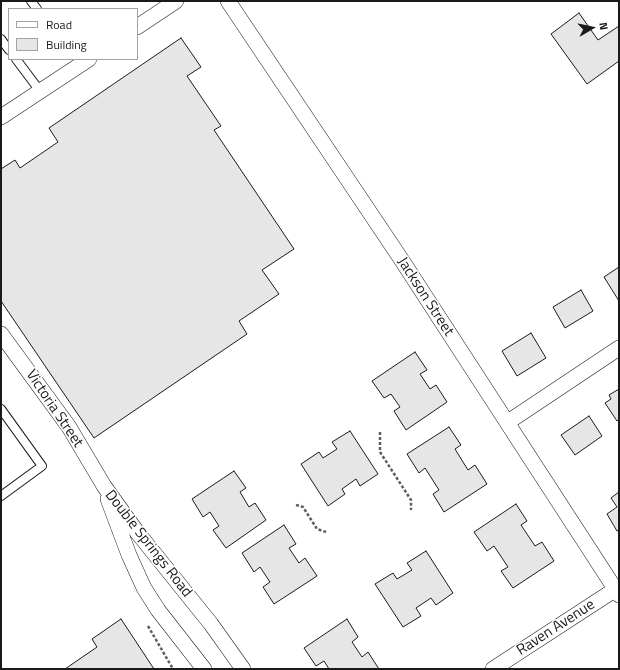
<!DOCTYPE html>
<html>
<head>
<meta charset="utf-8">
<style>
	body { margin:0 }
	#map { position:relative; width:620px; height:670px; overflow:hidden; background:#fff; font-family:"Titillium Web",sans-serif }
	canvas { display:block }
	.frame { position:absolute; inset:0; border:2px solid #1a1a1a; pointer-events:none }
	.legend { position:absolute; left:8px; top:8px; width:130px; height:52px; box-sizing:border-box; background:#fff; border:1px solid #a3a3a3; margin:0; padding:5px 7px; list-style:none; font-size:12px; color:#1a1a1a }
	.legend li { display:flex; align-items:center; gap:8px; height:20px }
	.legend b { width:20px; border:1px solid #a3a3a3 }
	.north { position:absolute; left:572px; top:8px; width:40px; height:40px; -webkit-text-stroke:3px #fff; paint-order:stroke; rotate:81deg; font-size:11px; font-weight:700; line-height:16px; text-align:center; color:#1a1a1a }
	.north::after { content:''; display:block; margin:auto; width:14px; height:18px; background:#1a1a1a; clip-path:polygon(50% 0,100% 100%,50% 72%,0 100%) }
</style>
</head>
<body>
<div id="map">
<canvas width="620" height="670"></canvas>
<div class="frame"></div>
<ul class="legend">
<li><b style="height:5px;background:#fff"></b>Road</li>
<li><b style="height:11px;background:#e6e6e6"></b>Building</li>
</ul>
<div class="north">N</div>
</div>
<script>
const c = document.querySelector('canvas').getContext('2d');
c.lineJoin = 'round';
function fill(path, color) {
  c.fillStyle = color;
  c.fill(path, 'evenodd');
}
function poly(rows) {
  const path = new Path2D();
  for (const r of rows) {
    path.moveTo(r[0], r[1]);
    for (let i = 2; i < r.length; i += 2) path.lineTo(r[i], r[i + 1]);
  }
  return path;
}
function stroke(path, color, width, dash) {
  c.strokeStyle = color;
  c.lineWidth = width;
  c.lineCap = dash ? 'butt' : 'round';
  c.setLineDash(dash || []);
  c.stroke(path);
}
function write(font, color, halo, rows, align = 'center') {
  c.font = font + ' "Titillium Web",sans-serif';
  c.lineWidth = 3;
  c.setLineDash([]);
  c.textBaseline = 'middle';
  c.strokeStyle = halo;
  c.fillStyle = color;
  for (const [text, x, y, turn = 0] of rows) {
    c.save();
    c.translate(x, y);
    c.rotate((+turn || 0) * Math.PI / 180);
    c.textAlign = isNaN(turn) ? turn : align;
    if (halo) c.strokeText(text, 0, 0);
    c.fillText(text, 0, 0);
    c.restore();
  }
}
const building = poly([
	[579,13,598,40,619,26,619,61,587,84,551,34,579,13],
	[181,38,201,67,187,76,221,126,214,130,294,249,262,270,279,294,239,321,247,334,94,438,1,301,1,169,15,160,20,168,58,142,49,128,181,38],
	[619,267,619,301,604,277,619,267],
	[581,290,593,311,565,328,553,307,581,290],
	[531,333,546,358,517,376,502,351,531,333],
	[415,352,427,370,420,374,430,389,436,385,447,402,406,430,394,411,400,407,391,394,384,398,372,381,415,352],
	[619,389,619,420,617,421,605,403,611,399,609,395,619,389],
	[589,416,602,436,575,455,561,435,589,416],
	[449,427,461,445,455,449,468,470,475,465,487,484,444,512,433,494,439,490,425,468,419,473,407,454,449,427],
	[350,431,378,474,360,486,356,479,342,489,345,494,328,506,301,464,319,452,323,458,337,449,332,442,350,431],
	[234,471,246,488,240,492,249,507,255,503,266,520,226,548,213,530,219,526,210,512,203,517,192,499,234,471],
	[619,492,619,530,617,531,607,514,617,507,611,498,619,492],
	[516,504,527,521,521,525,535,546,542,542,554,561,513,588,501,571,508,567,494,546,487,551,474,532,516,504],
	[284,525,296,544,289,548,299,563,305,558,317,576,274,604,263,587,270,582,260,567,254,572,242,553,284,525],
	[426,551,453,593,436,605,431,598,416,608,421,616,403,627,375,584,393,573,397,579,412,570,407,563,426,551],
	[121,619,154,669,65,669,97,647,92,639,121,619],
	[347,619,358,637,352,642,362,657,368,652,379,669,329,669,324,661,316,666,304,648,347,619]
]);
fill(building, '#e6e6e6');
stroke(building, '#1a1a1a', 1);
const lane = poly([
	[31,1,37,9],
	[1,39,9,50],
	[16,59,40,91],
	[1,409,42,466,1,496]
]);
const street = poly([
	[228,1,401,259,619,595],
	[137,27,176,1],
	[1,117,89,59],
	[1,334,69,427,104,486,137,532,211,624,243,669],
	[508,422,619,348],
	[108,499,129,555,144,588,158,610,204,669],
	[493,669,619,587]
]);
stroke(lane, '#1a1a1a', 10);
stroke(street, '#1a1a1a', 16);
stroke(poly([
	[380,432,380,452,411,500,411,510],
	[296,505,303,507,317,529,326,532],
	[148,626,173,669]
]), '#5f5f5f', 2.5, [3, 2]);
stroke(lane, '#fff', 8);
stroke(street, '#fff', 15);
write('15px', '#1a1a1a', '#fff', [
	["Jackson Street",425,297,57],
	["Victoria Street",54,409,56],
	["Double Springs Road",148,544,52],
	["Raven Avenue",556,628,-33]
]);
</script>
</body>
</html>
